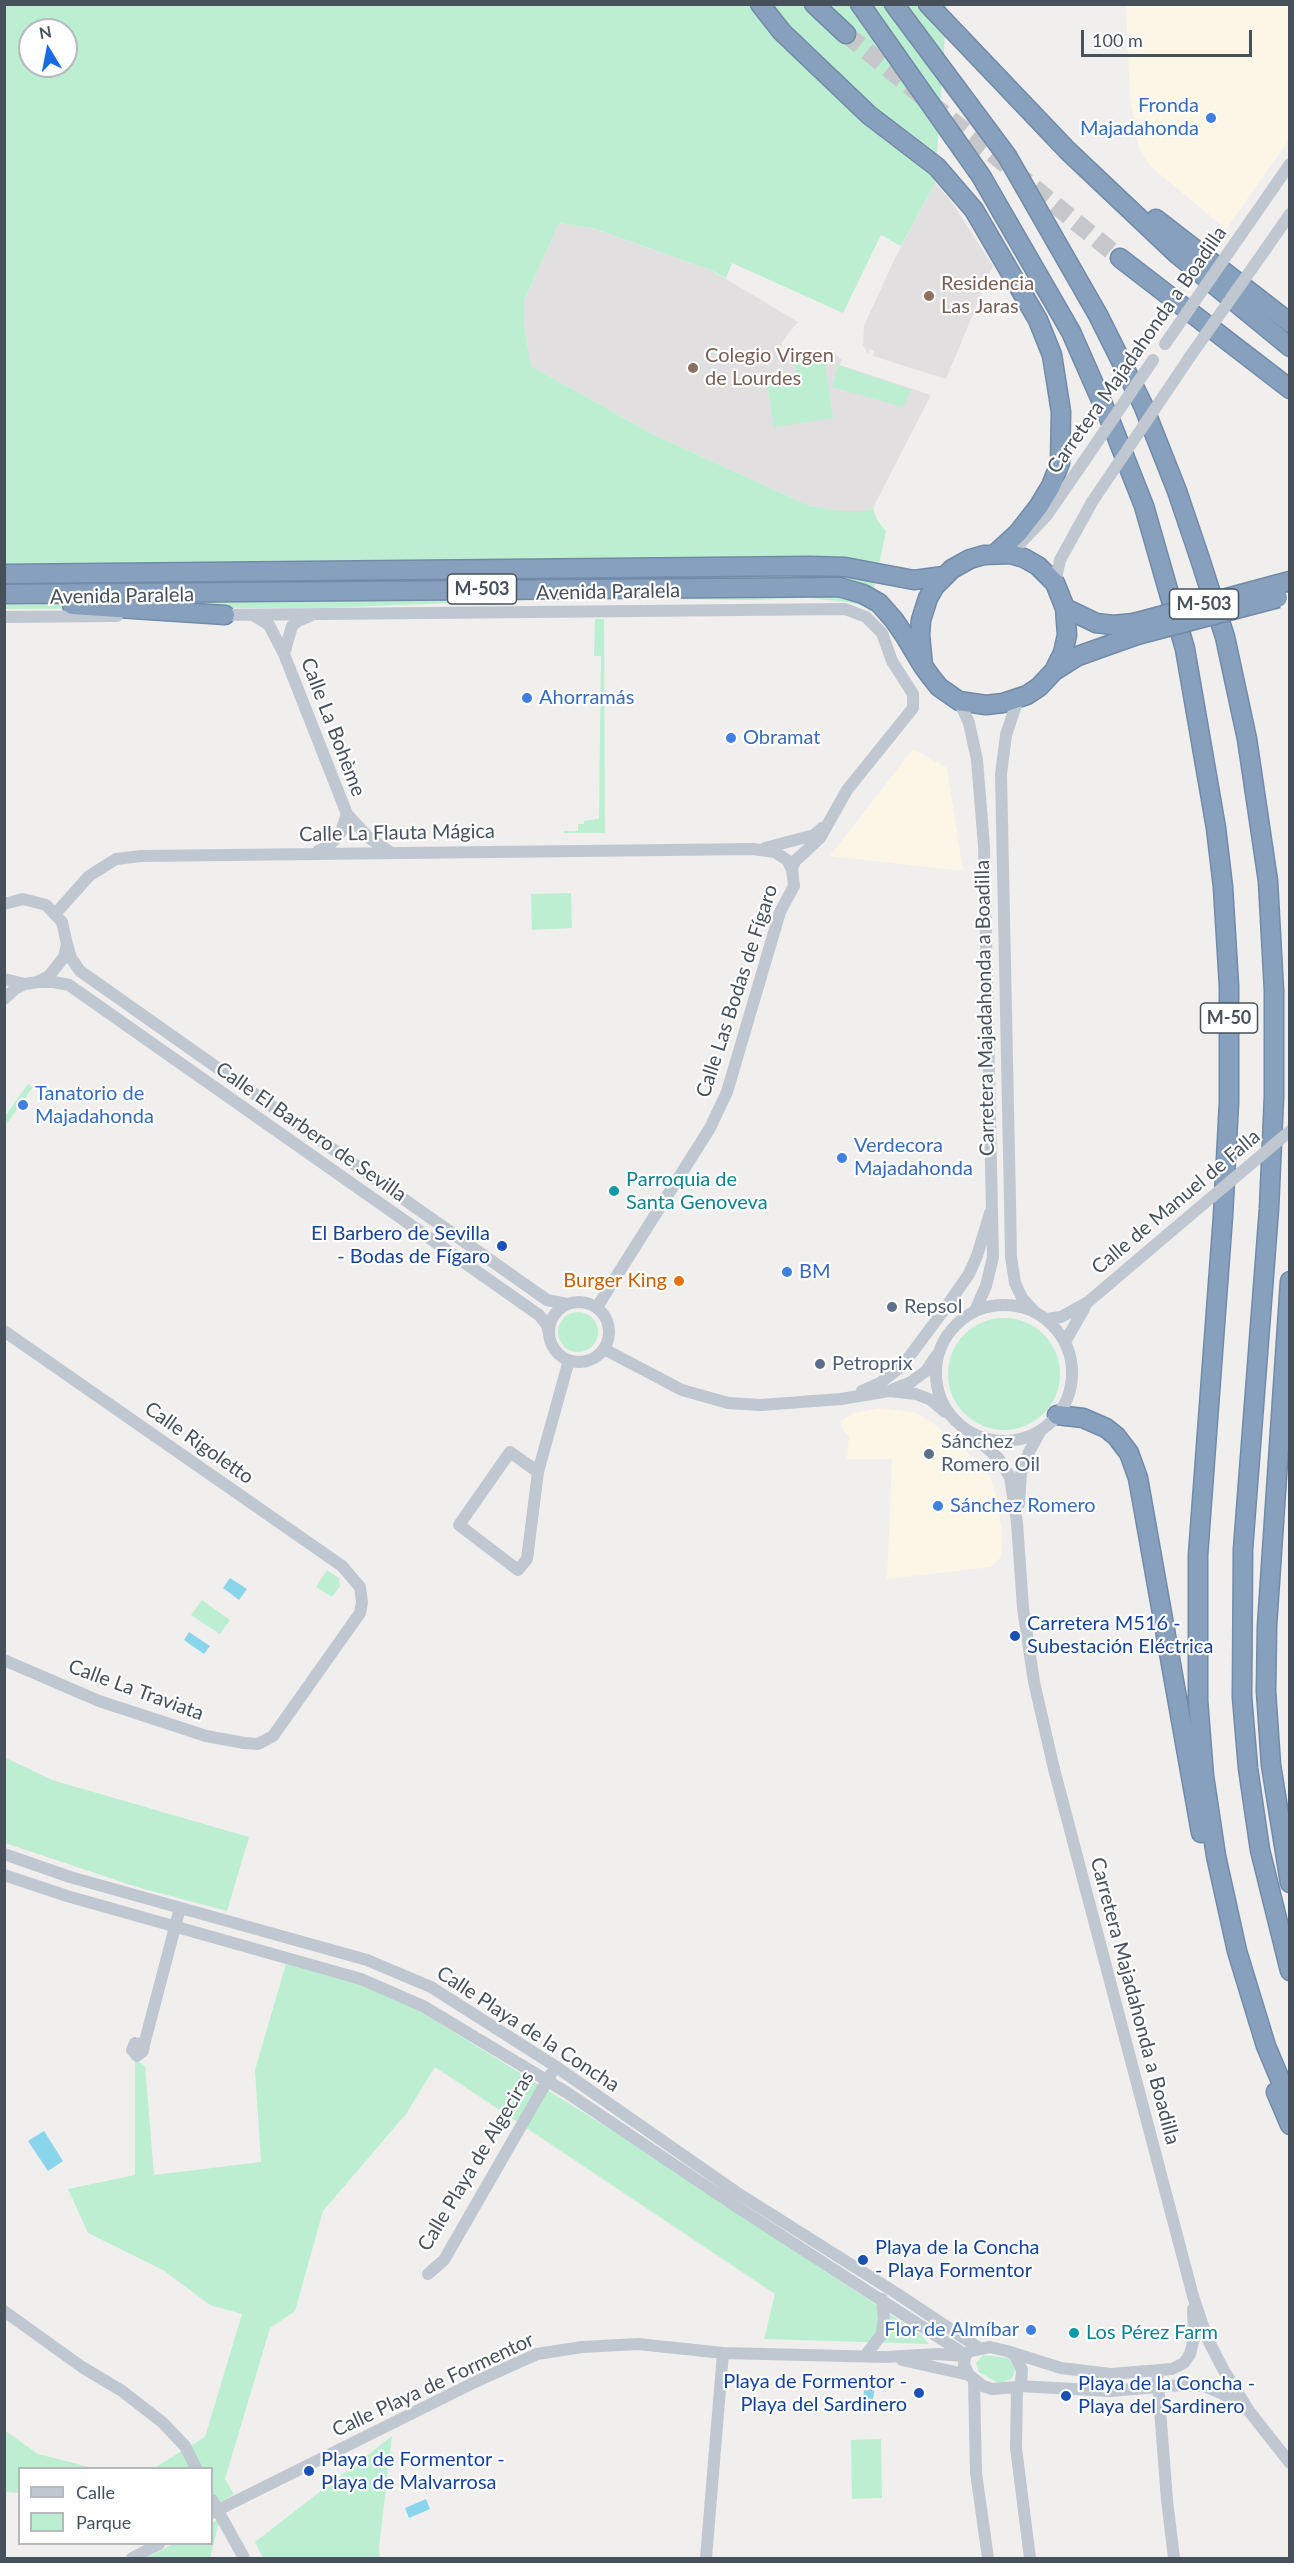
<!DOCTYPE html>
<html>
<head>
<meta charset="utf-8">
<style>
	body { margin:0 }
	#map { position:relative; width:1294px; height:2563px; overflow:hidden; background:#f1eeee; font-family:Lato,sans-serif }
	canvas { display:block }
	.frame { position:absolute; inset:0; border:6px solid #46515c; pointer-events:none }
	.legend { position:absolute; left:18px; top:2467px; width:195px; height:78px; box-sizing:border-box; background:#fff; border:2px solid #b5b9be; margin:0; padding:8px 10px; list-style:none; font-size:18px; color:#46515c }
	.legend li { display:flex; align-items:center; gap:12px; height:30px }
	.legend b { width:30px; border:2px solid #b5b9be }
	.north { position:absolute; left:18px; top:18px; width:60px; height:60px; box-sizing:border-box; background:#fff; border:2px solid #b5b9be; border-radius:50%; rotate:350deg; font-size:16px; font-weight:700; line-height:24px; text-align:center; color:#46515c }
	.north::after { content:''; display:block; margin:auto; width:21px; height:27px; background:#186be1; clip-path:polygon(50% 0,100% 100%,50% 72%,0 100%) }
	.scale { position:absolute; left:1081px; top:30px; width:171px; height:27px; box-sizing:border-box; border:3px solid #46515c; border-top:0; padding-left:8px; font-size:18px; line-height:21px; white-space:nowrap; color:#46515c; -webkit-text-stroke:4px #fff; paint-order:stroke }
</style>
</head>
<body>
<div id="map">
<canvas width="1294" height="2563"></canvas>
<div class="frame"></div>
<ul class="legend">
<li><b style="height:8px;background:#bfc8d1"></b>Calle</li>
<li><b style="height:16px;background:#bcefd1"></b>Parque</li>
</ul>
<div class="north">N</div>
<div class="scale">100 m</div>
</div>
<script>
const c = document.querySelector('canvas').getContext('2d');
c.lineJoin = 'round';
function fill(path, color) {
  c.fillStyle = color;
  c.fill(path, 'evenodd');
}
function poly(rows) {
  const path = new Path2D();
  for (const r of rows) {
    if (r.length === 3) {
      path.moveTo(r[0] + r[2], r[1]);
      path.arc(r[0], r[1], r[2], 0, 2 * Math.PI);
      continue;
    }
    path.moveTo(r[0], r[1]);
    for (let i = 2; i < r.length; i += 2) path.lineTo(r[i], r[i + 1]);
  }
  return path;
}
function stroke(path, color, width, dash) {
  c.strokeStyle = color;
  c.lineWidth = width;
  c.lineCap = dash ? 'butt' : 'round';
  c.setLineDash(dash || []);
  c.stroke(path);
}
function write(font, color, halo, rows, align = 'center') {
  c.font = font + ' Lato,sans-serif';
  c.lineWidth = 4.5;
  c.setLineDash([]);
  c.textBaseline = 'middle';
  c.strokeStyle = halo;
  c.fillStyle = color;
  for (const [text, x, y, turn = 0] of rows) {
    c.save();
    c.translate(x, y);
    c.rotate((+turn || 0) * Math.PI / 180);
    c.textAlign = isNaN(turn) ? turn : align;
    if (halo) c.strokeText(text, 0, 0);
    c.fillText(text, 0, 0);
    c.restore();
  }
}
fill(poly([
	[1126,5,1289,5,1289,140,1226,229,1150,166,1139,148,1130,96],
	[913,749,947,768,963,871,830,856],
	[882,1408,917,1413,933,1423,981,1464,990,1477,995,1492,1002,1532,1001,1557,991,1567,887,1579,892,1459,847,1459,849,1436,843,1431,840,1422,854,1413]
]), '#fcf6e7');
fill(poly([
	[935,183,951,201,993,266,946,379,873,356,874,351,870,349,868,354,863,345,864,326,894,260],
	[559,223,591,228,711,270,798,322,781,343,783,356,831,349,842,360,840,365,931,395,873,508,867,511,840,511,810,506,654,435,531,366,524,324,524,301]
]), '#e2dfe0');
fill(poly([
	[5,5,947,5,935,183,901,246,881,235,843,313,732,263,726,278,711,270,592,228,559,223,524,301,524,324,531,366,654,435,810,506,840,511,867,511,873,508,877,520,886,531,870,608,848,602,808,598,750,600,580,598,323,608,5,609],
	[30,30,66,30,66,66,30,66],
	[824,356,833,418,774,427,766,377,796,373,794,360],
	[838,365,911,390,903,407,832,387],
	[595,619,604,619,605,833,564,833,564,831,578,831,578,824,584,824,584,821,599,819,601,656,594,656],
	[571,893,572,928,532,930,531,894],
	[28,1084,33,1087,5,1126,5,1116],
	[578,1332,20],
	[1004,1374,56],
	[327,1570,339,1578,340,1586,332,1597,316,1587],
	[202,1600,230,1620,220,1634,191,1615],
	[4,1757,52,1780,249,1837,227,1911,137,1887,5,1843],
	[286,1964,367,1986,420,2011,660,2160,921,2335,929,2344,764,2339,775,2294,435,2067,406,2114,323,2211,295,2311,270,2328,225,2479,234,2494,212,2507,212,2468,154,2468,205,2437,242,2314,210,2305,163,2270,88,2233,68,2189,135,2175,135,2059,145,2066,154,2175,261,2162,255,2070],
	[983,2355,1009,2358,1015,2370,1012,2378,1000,2384,979,2372,976,2363],
	[4,2430,38,2454,93,2468,20,2468,19,2493,5,2492],
	[392,2436,379,2548,380,2558,263,2558,255,2542],
	[881,2439,882,2498,852,2499,851,2440],
	[220,2518,210,2558,146,2558,173,2544,212,2544,212,2523]
]), '#bcefd1');
fill(poly([
	[230,1578,247,1589,239,1600,223,1588],
	[189,1632,210,1646,204,1654,184,1640],
	[44,2131,63,2161,48,2171,28,2141],
	[865,2385,875,2387,871,2412,861,2410],
	[426,2499,430,2509,409,2518,405,2508]
]), '#89d5ec');
stroke(poly([
	[846,34,1120,258]
]), '#c6c7ca', 18, [18, 9]);
const highway = poly([
	[760,4,782,32,869,115,937,167,974,210,1038,320,1052,355,1061,412,1060,463,1051,486,1039,506,1018,533,996,553],
	[814,4,846,34],
	[860,4,981,176,1071,332,1112,425,1144,506,1185,649,1216,828,1223,887,1229,986,1229,1102,1223,1216,1198,1555,1198,1700,1204,1776,1216,1856,1237,1951,1266,2046,1290,2103],
	[894,4,1007,156,1098,315,1143,405,1177,491,1200,559,1225,637,1247,739,1268,881,1274,991,1274,1096,1269,1209,1243,1549,1242,1697,1248,1768,1260,1850,1290,1971],
	[928,4,1068,151,1178,255,1290,347],
	[1156,219,1290,323],
	[1120,258,1290,389],
	[4,574,810,566,845,567,914,580,944,576],
	[1275,585,1290,581],
	[4,594,839,587,863,594,879,603,894,620,905,636,923,666,931,677,939,687,959,701,986,705,1003,703,1027,695,1039,687,1054,671,1063,653,1067,635,1065,608,1055,583,1038,566,1024,558,1010,554,984,555,970,559,952,569,935,586,928,598,921,620,920,635,923,666],
	[72,605,225,615],
	[1065,608,1096,623,1113,625,1134,623],
	[1056,670,1078,656,1137,635],
	[1290,1281,1267,1626,1266,1691,1271,1765,1290,1883],
	[1057,1415,1083,1418,1106,1428,1116,1436,1129,1453,1138,1478,1201,1833],
	[1276,2092,1290,2125]
]);
stroke(highway, '#718ba9', 21);
stroke(poly([
	[1240,236,1290,164],
	[1265,250,1290,214],
	[1175,379,1189,358],
	[1010,554,1047,515,1078,470],
	[1055,583,1060,560,1092,502],
	[219,615,845,609,866,617,882,633,892,661,913,694,913,708,847,790,820,838,795,861,792,869],
	[253,615,269,625,284,654,347,814,368,837,390,852],
	[4,617,117,616],
	[284,654,292,626,298,621,310,616],
	[1018,699,1006,735,1001,774,1010,1201,1011,1257,1015,1283,1022,1298,1034,1311],
	[959,701,969,723,977,760,984,846,993,1257,986,1286,975,1311],
	[765,848,814,835,822,828],
	[318,851,329,846,341,832,347,814],
	[4,904,23,899,46,905,62,922,67,944,64,957,49,976,37,982,25,984,4,979],
	[56,913,89,876,116,859,141,856,753,849,775,852,787,860,792,869,794,886,780,912,727,1092,710,1128,597,1307],
	[67,944,71,958,80,971,547,1300,567,1304],
	[37,982,54,982,69,985,539,1315,547,1325,549,1334],
	[4,999,15,989,25,984],
	[579,1332,30],
	[1004,1373,68],
	[1046,1319,1061,1317,1088,1302,1168,1234],
	[4,1331,342,1566,360,1587,362,1602,360,1613,273,1736,258,1744,244,1743,206,1736,99,1701,4,1660],
	[1065,1342,1085,1307],
	[604,1349,682,1390,728,1403,761,1405,841,1399,889,1391,911,1382,926,1371,936,1356],
	[862,1391,880,1383,903,1365,944,1310,969,1274,977,1256,990,1213],
	[890,1391,916,1394,931,1400,945,1412],
	[968,1431,998,1458,1010,1477,1017,1523,1023,1608,1034,1682,1054,1769,1193,2296,1207,2338,1223,2369,1249,2411,1290,2463],
	[538,1472,510,1452,459,1525,518,1570,527,1559,538,1472,569,1360],
	[1019,1504,1021,1473,1029,1452,1041,1430],
	[4,1854,70,1877,367,1960,431,1987,555,2066,736,2192,896,2293,979,2348],
	[4,1875,67,1896,361,1979,423,2006,566,2092,731,2203,966,2355],
	[135,2043,144,2045,143,2051,137,2056,132,2050,135,2043],
	[144,2045,180,1908],
	[428,2274,444,2260,551,2074],
	[4,2311,82,2367,122,2391,162,2422,185,2446,196,2468],
	[1014,2354,1022,2370,1021,2383,1017,2387,992,2389,983,2386,969,2375,964,2365,965,2356,970,2351,990,2347,1007,2351,1061,2368,1111,2374,1172,2369,1184,2363,1190,2354,1194,2338,1193,2309],
	[865,2356,882,2334,884,2318,882,2299],
	[902,2360,969,2375],
	[1157,2371,1167,2500,1174,2558],
	[974,2381,976,2473,988,2558],
	[1019,2386,1110,2391,1181,2385,1204,2386,1223,2394,1245,2409],
	[1017,2387,1016,2448,1030,2558],
	[212,2500,244,2558],
	[212,2513,475,2382,537,2354,582,2347,638,2344,723,2353,886,2357,937,2354,965,2356],
	[132,2558,159,2544],
	[706,2558,723,2353]
]), '#bfc8d1', 12);
stroke(highway, '#86a0be', 18);
const highwayBridge = poly([
	[1134,623,1275,585],
	[1137,635,1278,598]
]);
stroke(highwayBridge, '#718ba9', 21, []);
stroke(poly([
	[1165,344,1240,236],
	[1189,358,1265,250],
	[1078,470,1153,360],
	[1092,502,1175,379],
	[1168,1234,1290,1131]
]), '#bfc8d1', 12);
stroke(highwayBridge, '#86a0be', 18);
for (const [x, y, r, color] of [
	[1211,118,6,"#3f7fe0"],
	[929,296,6,"#8d6e63"],
	[693,368,6,"#8d6e63"],
	[527,698,6,"#3f7fe0"],
	[731,738,6,"#3f7fe0"],
	[23,1105,6,"#3f7fe0"],
	[842,1158,6,"#3f7fe0"],
	[614,1191,6,"#0f9aa8"],
	[502,1246,6,"#1a4fb4"],
	[787,1272,6,"#3f7fe0"],
	[679,1281,6,"#e8710a"],
	[892,1307,6,"#5c6f8a"],
	[820,1364,6,"#5c6f8a"],
	[929,1454,6,"#5c6f8a"],
	[938,1506,6,"#3f7fe0"],
	[1015,1636,6,"#1a4fb4"],
	[863,2260,6,"#1a4fb4"],
	[1031,2330,6,"#3f7fe0"],
	[1074,2333,6,"#0f9aa8"],
	[919,2393,6,"#1a4fb4"],
	[1066,2396,6,"#1a4fb4"],
	[309,2471,6,"#1a4fb4"]
]) {
  const dot = new Path2D();
  dot.arc(x, y, r, 0, 2 * Math.PI);
  c.fillStyle = color;
  c.fill(dot);
  stroke(dot, '#fff', 2);
}
for (const [x, y, w] of [
	[482,589,69],
	[1204,604,69],
	[1229,1018,57]
]) {
  const box = new Path2D();
  box.roundRect(x - w / 2, y - 15, w, 30, 4.5);
  c.fillStyle = '#fff';
  c.fill(box);
  stroke(box, '#46515c', 1.5);
}
write('bold 18px', '#46515c', null, [
	["M-503",482,589],
	["M-503",1204,604],
	["M-50",1229,1018]
]);
write('20px', '#366cbe', '#fff', [
	["Fronda",1199,106,"right"],
	["Majadahonda",1199,129,"right"],
	["Ahorramás",539,698],
	["Obramat",743,738],
	["Tanatorio de",35,1094],
	["Majadahonda",35,1117],
	["Verdecora",854,1146],
	["Majadahonda",854,1169],
	["BM",799,1272],
	["Sánchez Romero",950,1506],
	["Flor de Almíbar",1019,2330,"right"]
], 'left');
write('20px', '#785e54', '#fff', [
	["Residencia",941,284],
	["Las Jaras",941,307],
	["Colegio Virgen",705,356],
	["de Lourdes",705,379]
], 'left');
write('20px', '#46515c', '#fff', [
	["Carretera Majadahonda a Boadilla",1137,350,-55],
	["Avenida Paralela",608,592,-1],
	["Avenida Paralela",122,596,-1],
	["Calle La Bohème",333,727,69],
	["Calle La Flauta Mágica",397,833,-1],
	["Calle Las Bodas de Fígaro",737,991,-72],
	["Carretera Majadahonda a Boadilla",985,1008,-91],
	["Calle El Barbero de Sevilla",311,1132,35],
	["Calle de Manuel de Falla",1176,1202,-40],
	["Calle Rigoletto",199,1443,35],
	["Calle La Traviata",136,1690,20],
	["Carretera Majadahonda a Boadilla",1135,2001,75],
	["Calle Playa de la Concha",528,2029,33],
	["Calle Playa de Algeciras",476,2161,-59],
	["Calle Playa de Formentor",433,2385,-25]
]);
write('20px', '#0d838f', '#fff', [
	["Parroquia de",626,1180],
	["Santa Genoveva",626,1203],
	["Los Pérez Farm",1086,2333]
], 'left');
write('20px', '#164399', '#fff', [
	["El Barbero de Sevilla",490,1234,"right"],
	["- Bodas de Fígaro",490,1257,"right"],
	["Carretera M516 -",1027,1624],
	["Subestación Eléctrica",1027,1647],
	["Playa de la Concha",875,2248],
	["- Playa Formentor",875,2271],
	["Playa de Formentor -",907,2382,"right"],
	["Playa del Sardinero",907,2405,"right"],
	["Playa de la Concha -",1078,2384],
	["Playa del Sardinero",1078,2407],
	["Playa de Formentor -",321,2460],
	["Playa de Malvarrosa",321,2483]
], 'left');
write('20px', '#c56008', '#fff', [
	["Burger King",667,1281]
], 'right');
write('20px', '#4e5e75', '#fff', [
	["Repsol",904,1307],
	["Petroprix",832,1364],
	["Sánchez",941,1442],
	["Romero Oil",941,1465]
], 'left');
</script>
</body>
</html>
